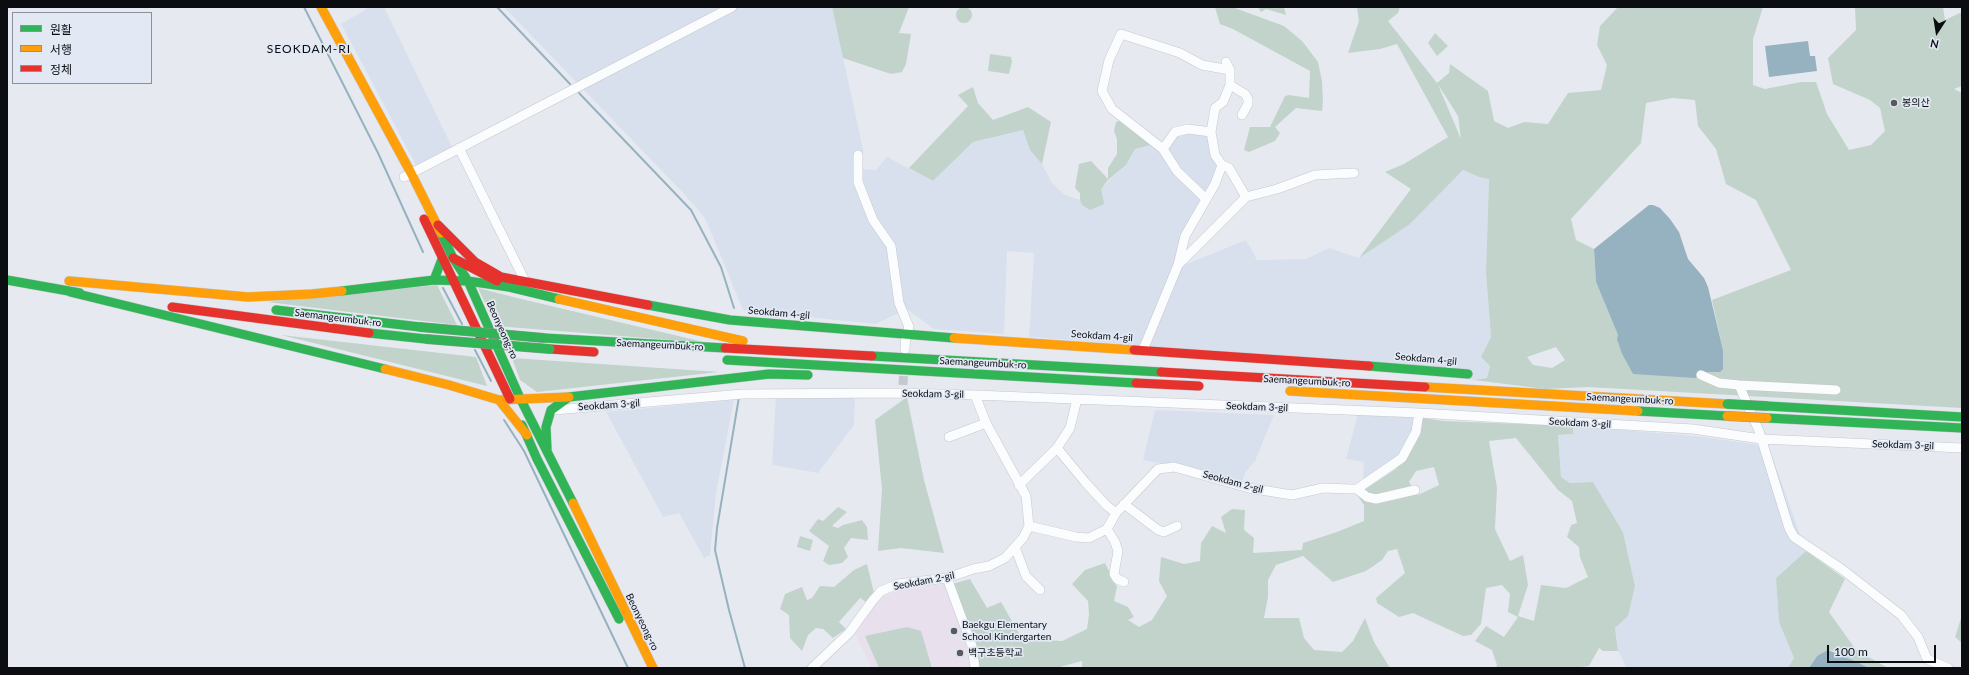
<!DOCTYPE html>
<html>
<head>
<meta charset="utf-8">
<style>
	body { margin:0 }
	#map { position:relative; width:1969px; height:675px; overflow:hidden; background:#e6eaf0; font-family:Lato,"Noto Sans KR",sans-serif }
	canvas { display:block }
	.frame { position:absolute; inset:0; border:8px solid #0b0d11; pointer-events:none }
	.legend { position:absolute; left:12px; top:12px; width:140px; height:72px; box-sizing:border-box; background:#e2e9f4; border:1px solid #8c9199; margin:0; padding:5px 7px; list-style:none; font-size:12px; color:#0b0d11 }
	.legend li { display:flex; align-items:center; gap:8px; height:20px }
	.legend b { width:20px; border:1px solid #8c9199 }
	.north { position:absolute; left:1917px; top:12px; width:40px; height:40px; -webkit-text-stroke:3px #e2e9f4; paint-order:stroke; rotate:192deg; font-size:11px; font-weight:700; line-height:16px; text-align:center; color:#0b0d11 }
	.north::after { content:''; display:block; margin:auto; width:14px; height:18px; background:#0b0d11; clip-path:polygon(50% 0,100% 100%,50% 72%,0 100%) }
	.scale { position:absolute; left:1827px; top:645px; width:109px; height:18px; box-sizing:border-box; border:2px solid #0b0d11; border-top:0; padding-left:5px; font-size:12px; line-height:14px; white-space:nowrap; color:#0b0d11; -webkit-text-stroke:3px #e2e9f4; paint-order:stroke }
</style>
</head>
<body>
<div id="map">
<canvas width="1969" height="675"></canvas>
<div class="frame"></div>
<ul class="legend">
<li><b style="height:5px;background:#30b455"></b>원활</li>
<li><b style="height:5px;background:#ff9f0a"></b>서행</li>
<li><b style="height:5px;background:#e5322d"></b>정체</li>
</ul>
<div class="north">N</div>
<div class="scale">100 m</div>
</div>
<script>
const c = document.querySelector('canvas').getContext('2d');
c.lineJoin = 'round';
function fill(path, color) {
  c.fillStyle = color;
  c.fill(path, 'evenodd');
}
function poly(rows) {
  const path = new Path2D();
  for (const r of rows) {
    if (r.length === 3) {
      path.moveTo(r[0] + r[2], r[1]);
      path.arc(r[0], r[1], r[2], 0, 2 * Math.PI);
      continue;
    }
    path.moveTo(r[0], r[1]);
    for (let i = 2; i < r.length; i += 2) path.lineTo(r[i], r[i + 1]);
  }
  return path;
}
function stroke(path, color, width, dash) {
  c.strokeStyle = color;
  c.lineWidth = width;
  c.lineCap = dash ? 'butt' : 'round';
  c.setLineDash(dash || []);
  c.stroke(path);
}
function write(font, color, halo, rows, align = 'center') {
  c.font = font + ' Lato,"Noto Sans KR",sans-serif';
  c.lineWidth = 3.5;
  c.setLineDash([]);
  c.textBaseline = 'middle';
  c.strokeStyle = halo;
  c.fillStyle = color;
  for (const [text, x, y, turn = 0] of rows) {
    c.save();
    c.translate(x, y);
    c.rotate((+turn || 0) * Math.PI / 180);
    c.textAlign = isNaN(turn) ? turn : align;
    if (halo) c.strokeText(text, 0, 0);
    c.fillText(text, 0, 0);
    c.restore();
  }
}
fill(poly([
	[370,7,384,7,452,147,416,165,341,24],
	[504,7,832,7,863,149,863,169,876,170,887,157,933,181,973,142,1023,130,1030,150,1042,164,1052,183,1065,195,1080,200,1082,205,1126,165,1135,149,1151,145,1166,149,1176,134,1213,132,1219,157,1225,170,1189,238,1182,266,1246,240,1257,260,1306,259,1329,248,1359,258,1409,225,1463,170,1479,177,1489,178,1486,272,1491,337,1481,357,1490,366,1487,378,1474,380,1140,345,1029,337,1034,253,1007,251,1004,334,934,329,907,309,875,324,743,310,705,218,685,195],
	[776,396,855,397,854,425,818,473,772,465],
	[734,400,716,493,710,555,704,558,679,513,663,517,606,412],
	[1155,410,1274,415,1255,461,1245,473,1241,484,1218,475,1143,460],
	[1358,414,1415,417,1415,425,1400,456,1363,479,1364,462,1346,459],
	[1573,426,1695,436,1753,444,1770,450,1806,551,1776,578,1779,622,1794,658,1788,668,1627,668,1618,651,1615,628,1628,616,1635,586,1623,532,1593,482,1570,483,1561,477,1558,435,1572,434]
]), '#d8e0ed');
fill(poly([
	[945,584,969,645,973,668,872,668,855,634,871,606,885,595,899,590]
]), '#e8e0ec');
fill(poly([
	[964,15,8],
	[832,7,909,7,899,33,911,34,906,64,902,72,891,74,843,58],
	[1215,7,1232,7,1284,26,1302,41,1318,62,1322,81,1323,101,1322,111,1296,108,1275,127,1280,133,1275,141,1249,152,1244,150,1250,127,1270,127,1285,96,1289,95,1309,98,1310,71,1233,29,1220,24],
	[1258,7,1284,7,1286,15,1266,9,1261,12],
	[1357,7,1400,7,1398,13,1388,21,1437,83,1449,73,1450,64,1488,91,1494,121,1508,128,1524,122,1548,124,1568,93,1601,90,1607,65,1597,45,1600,26,1618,7,1763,7,1753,39,1753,85,1765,89,1801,82,1816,82,1827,114,1849,150,1871,145,1885,131,1880,108,1870,100,1833,84,1828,58,1856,30,1855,7,1943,7,1945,20,1962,12,1962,86,1954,89,1962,93,1962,408,1588,387,1545,389,1474,380,1487,378,1490,366,1481,357,1491,337,1486,272,1489,179,1479,177,1463,170,1409,225,1359,258,1411,189,1385,172,1404,164,1448,137,1397,44,1380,49,1348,53,1359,21],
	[1439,86,1458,116,1461,139,1439,87],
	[1672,98,1695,100,1698,126,1716,149,1726,184,1756,200,1791,270,1712,300,1723,350,1723,369,1633,374,1622,354,1618,339,1618,335,1596,282,1594,249,1576,240,1571,219,1641,143,1646,103],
	[1556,347,1565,360,1552,368,1533,365,1527,357],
	[1435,33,1448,46,1437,56,1428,43],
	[990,54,1011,57,1012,62,1009,74,988,71],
	[973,87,978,103,993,120,1028,107,1051,122,1042,164,1030,150,1023,130,973,142,933,181,909,168,968,106,958,95],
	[1119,121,1151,145,1135,149,1126,165,1108,180,1101,189,1104,204,1090,210,1082,205,1080,200,1080,193,1075,188,1079,164,1091,161,1108,179,1108,168,1117,154,1117,139,1114,131,1116,122],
	[437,285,457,325,267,302],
	[478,288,517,298,708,343,496,326],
	[281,335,476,357,487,386],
	[512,358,719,372,537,392,520,380],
	[907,397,924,480,944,553,901,548,878,551,882,489,875,420],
	[1423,418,1444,421,1573,426,1573,434,1558,435,1561,477,1570,483,1593,482,1623,532,1635,586,1628,616,1615,628,1618,651,1603,651,1599,648,1589,666,1572,668,1496,668,1497,665,1492,650,1475,641,1486,626,1504,637,1518,617,1508,612,1510,594,1502,585,1486,588,1481,624,1471,635,1463,636,1413,613,1399,617,1377,603,1376,598,1405,573,1397,549,1388,551,1382,560,1366,571,1333,582,1303,556,1276,565,1268,580,1268,597,1264,618,1299,618,1304,638,1314,650,1342,652,1353,641,1365,618,1374,642,1390,668,1082,668,1082,661,1056,668,976,668,952,584,970,579,987,608,1001,602,1022,639,1062,641,1087,629,1089,614,1088,601,1072,584,1085,570,1105,563,1117,587,1114,601,1128,607,1134,617,1128,620,1139,627,1152,620,1167,596,1159,581,1161,557,1184,564,1200,561,1201,543,1212,526,1226,533,1221,517,1232,509,1245,510,1244,530,1254,538,1253,553,1302,550,1303,543,1337,532,1364,521,1364,505,1355,492,1364,490,1396,469,1410,452],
	[1516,438,1558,490,1572,501,1577,523,1571,525,1567,537,1579,547,1580,557,1588,577,1566,588,1541,585,1534,621,1518,616,1528,585,1523,555,1510,561,1495,529,1497,488,1489,441],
	[1434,467,1439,485,1418,495,1409,482,1416,471],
	[838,507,847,512,832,526,838,528,843,525,862,520,867,527,868,540,851,538,844,548,848,557,842,563,829,565,823,561,829,546,809,531,818,519,823,521],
	[800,536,813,540,810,551,797,547],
	[1806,551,1845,579,1829,612,1856,650,1888,668,1869,668,1831,650,1817,656,1809,668,1788,668,1794,658,1779,622,1776,578],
	[867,564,874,593,866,602,860,598,839,622,846,629,843,631,833,638,823,629,816,628,808,635,802,651,790,638,789,615,780,609,785,594,802,587,807,600,812,598,820,586,834,587,854,570],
	[1962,615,1962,643,1955,637],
	[907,627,921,631,932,668,879,668,865,636]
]), '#c1d3ca');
fill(poly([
	[1808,41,1810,56,1815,56,1817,71,1769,77,1765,46],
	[1649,205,1653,205,1660,208,1670,219,1679,232,1688,259,1704,278,1708,287,1723,350,1723,369,1720,372,1700,372,1696,378,1633,374,1622,354,1617,339,1618,335,1596,282,1594,249],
	[1828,650,1857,662,1869,668,1809,668,1817,656]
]), '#96b1c0');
stroke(poly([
	[304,7,378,153,423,252],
	[497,7,570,84],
	[579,93,691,210,721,267,734,308],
	[443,288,462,324],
	[475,350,491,381],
	[739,397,717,528,715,550,729,610,745,668],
	[504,420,524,451,628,668]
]), '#96b1c0', 2);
stroke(poly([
	[903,385,904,366]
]), '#c5c9cf', 9, [9, 4.5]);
const street = poly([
	[1230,85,1245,94,1248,99,1248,104,1242,115],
	[459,148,525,281],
	[1163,149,1175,132,1188,129,1211,132],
	[858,155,858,182,873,220,891,246,899,303,909,327,906,335,905,349],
	[1222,165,1229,168,1246,197,1277,189,1315,175,1354,173],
	[404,177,732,7],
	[1206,199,1177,171,1163,149,1112,109,1102,91,1109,60,1121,34,1180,53,1202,65,1230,70],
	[1179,264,1246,197],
	[1143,350,1178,265,1185,236,1215,184,1222,165,1215,155,1211,132,1215,108,1223,102,1230,85,1230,70,1226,62],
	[1701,375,1719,383,1739,385],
	[1836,390,1739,385,1759,431,1789,528,1794,537,1843,570,1901,615,1918,637,1927,659,1948,668],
	[554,410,743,394,902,393,975,395,1419,413,1693,429,1761,439,1962,448],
	[949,437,986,423],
	[1057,448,1085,482,1106,505,1116,513],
	[1019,485,1057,448,1070,428,1077,399],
	[1357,489,1402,458,1416,432,1419,413],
	[1124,504,1158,530,1164,532,1177,526],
	[1029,526,1076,537,1089,538,1107,529,1116,513,1158,469,1174,467,1249,488,1292,495,1323,488,1350,489,1357,489,1367,497,1376,499,1415,490],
	[1107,529,1115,542,1118,551,1114,574,1117,579,1124,582],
	[1015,547,1026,576,1040,590],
	[947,578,972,646,975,668],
	[812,668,849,633,873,600,881,591,898,584,947,578,973,569,989,566,1005,558,1023,538,1029,526,1026,496,986,423,975,395]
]);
const fast = poly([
	[441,233,453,258,468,281,520,398,573,503],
	[7,280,80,293],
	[434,280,442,259],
	[342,291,434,280,468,281,509,287,559,299],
	[70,292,385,369],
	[648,305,730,320,954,338],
	[276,310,420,327],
	[369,333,426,339],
	[544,338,725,348],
	[872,356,1161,372],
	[727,360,1136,383],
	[1369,366,1468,374],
	[1767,406,1962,417],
	[1638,411,1727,416],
	[1767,418,1962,428],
	[522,425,537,459,619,619],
	[547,449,546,427,551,410,569,397,769,374,808,375]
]);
const slow = poly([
	[321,7,411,173,441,233],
	[69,281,248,297,312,294,342,291],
	[559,299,743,341],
	[954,338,1134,350],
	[385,369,449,385,499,400,527,435],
	[1425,387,1727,404],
	[1290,391,1638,411],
	[499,400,569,397],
	[573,503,653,668]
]);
const jam = poly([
	[424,219,510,399],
	[438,225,475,262,501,277,648,305],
	[453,258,497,281],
	[172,307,369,333],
	[725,348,872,356],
	[550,349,594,352],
	[1134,350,1369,366],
	[1161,372,1425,387],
	[1136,383,1199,386]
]);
stroke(street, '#c5c7cc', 10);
stroke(fast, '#c5c7cc', 10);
stroke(slow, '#c5c7cc', 10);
stroke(jam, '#c5c7cc', 10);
stroke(street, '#fbfcfd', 9);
stroke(fast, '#30b455', 9);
stroke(slow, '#ff9f0a', 9);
stroke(jam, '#e5322d', 9);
const fastBridge = poly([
	[420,327,544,338],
	[426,339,550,349],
	[1727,404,1767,406]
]);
const slowBridge = poly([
	[1727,416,1767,418]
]);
stroke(fastBridge, '#969590', 10, []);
stroke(slowBridge, '#969590', 10, []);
stroke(fastBridge, '#30b455', 9);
stroke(slowBridge, '#ff9f0a', 9);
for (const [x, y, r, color] of [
	[1894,103,4,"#585a5f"],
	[954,631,4,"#585a5f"],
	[960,653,4,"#585a5f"]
]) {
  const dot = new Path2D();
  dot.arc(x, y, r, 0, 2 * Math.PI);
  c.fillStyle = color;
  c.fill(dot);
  stroke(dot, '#e2e9f4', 1.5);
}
write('10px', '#0b0d11', '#e2e9f4', [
	["봉의산",1902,103],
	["Baekgu Elementary",962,625],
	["School Kindergarten",962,637],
	["백구초등학교",968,653]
], 'left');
write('10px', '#0b0d11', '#e2e9f4', [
	["Seokdam 4-gil",779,313,5],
	["Saemangeumbuk-ro",338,318,7],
	["Beonyeong-ro",502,330,66],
	["Seokdam 4-gil",1102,336,4],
	["Saemangeumbuk-ro",660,345,3],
	["Seokdam 4-gil",1426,359,5],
	["Saemangeumbuk-ro",983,363,3],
	["Saemangeumbuk-ro",1307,381,3],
	["Seokdam 3-gil",933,394,1],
	["Saemangeumbuk-ro",1630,399,3],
	["Seokdam 3-gil",609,405,-4],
	["Seokdam 3-gil",1257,407,2],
	["Seokdam 3-gil",1580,423,3],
	["Seokdam 3-gil",1903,445,2],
	["Seokdam 2-gil",1233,482,15],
	["Seokdam 2-gil",924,581,-11],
	["Beonyeong-ro",642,622,64]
]);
c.letterSpacing = '1px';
write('12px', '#0b0d11', '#e2e9f4', [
	["SEOKDAM-RI",309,49]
]);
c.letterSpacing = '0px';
</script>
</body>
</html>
